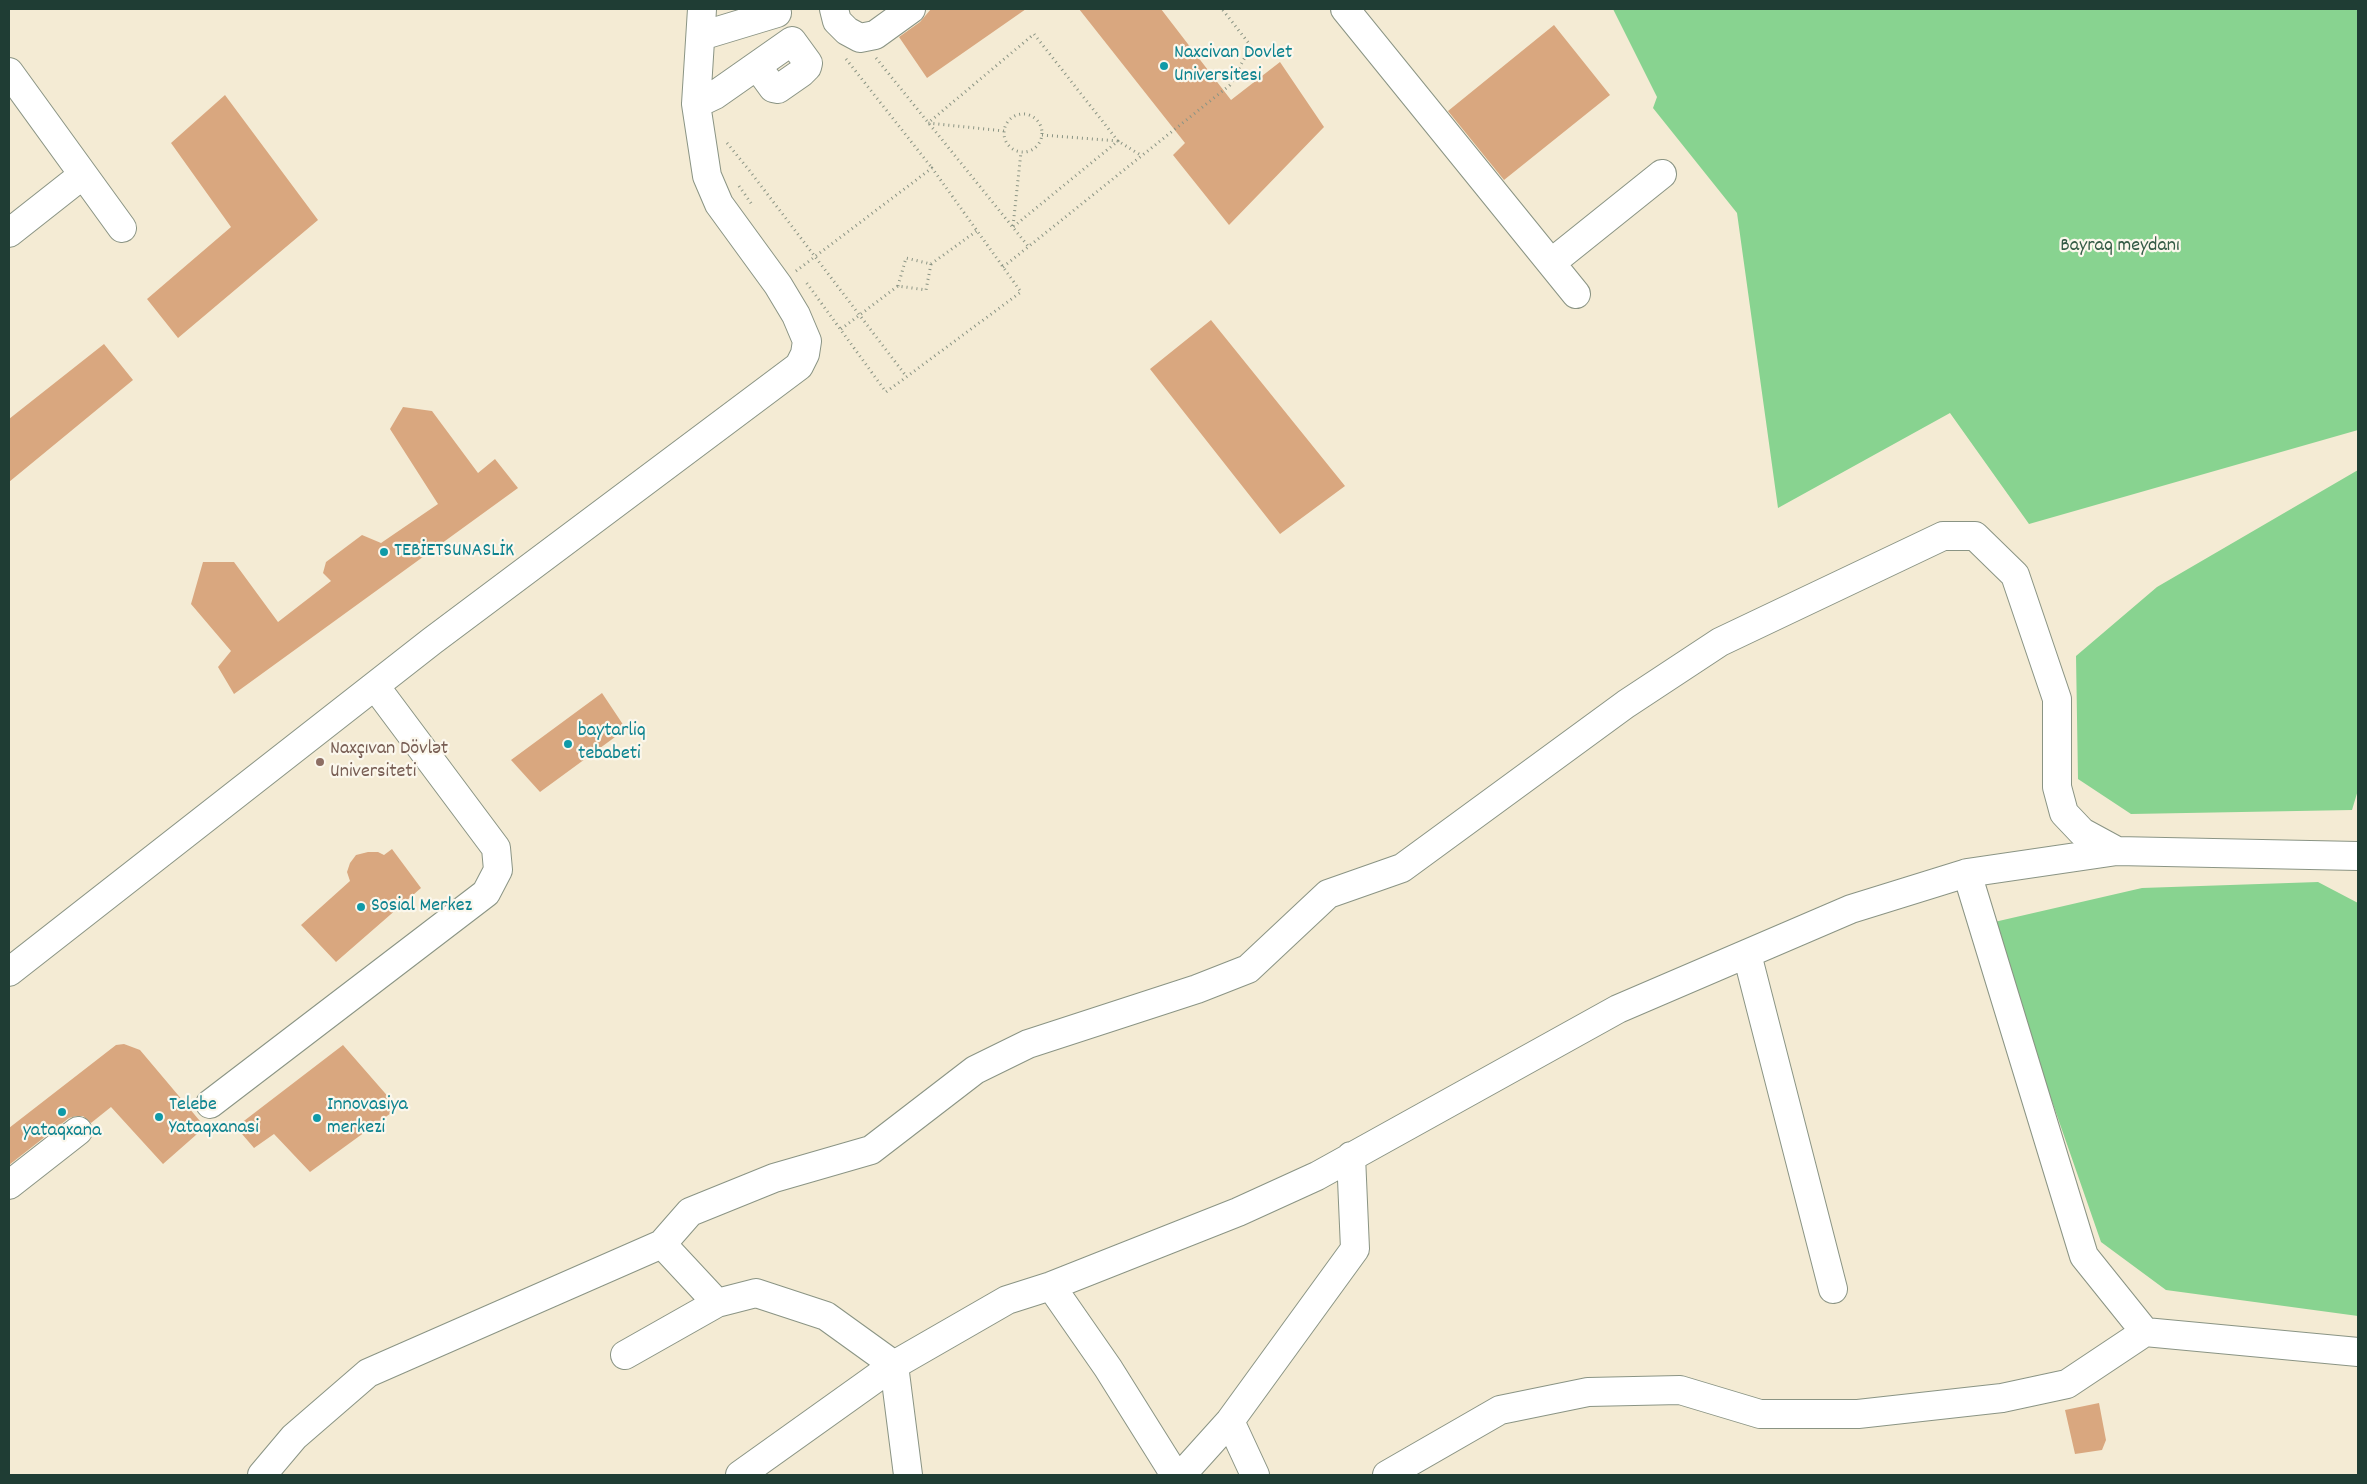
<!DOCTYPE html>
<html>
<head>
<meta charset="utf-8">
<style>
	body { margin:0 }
	#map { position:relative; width:2367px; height:1484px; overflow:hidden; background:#f4ebd4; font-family:Dekko,sans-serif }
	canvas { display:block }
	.frame { position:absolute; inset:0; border:10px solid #1f3d34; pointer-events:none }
</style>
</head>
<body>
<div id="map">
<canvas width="2367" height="1484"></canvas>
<div class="frame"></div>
</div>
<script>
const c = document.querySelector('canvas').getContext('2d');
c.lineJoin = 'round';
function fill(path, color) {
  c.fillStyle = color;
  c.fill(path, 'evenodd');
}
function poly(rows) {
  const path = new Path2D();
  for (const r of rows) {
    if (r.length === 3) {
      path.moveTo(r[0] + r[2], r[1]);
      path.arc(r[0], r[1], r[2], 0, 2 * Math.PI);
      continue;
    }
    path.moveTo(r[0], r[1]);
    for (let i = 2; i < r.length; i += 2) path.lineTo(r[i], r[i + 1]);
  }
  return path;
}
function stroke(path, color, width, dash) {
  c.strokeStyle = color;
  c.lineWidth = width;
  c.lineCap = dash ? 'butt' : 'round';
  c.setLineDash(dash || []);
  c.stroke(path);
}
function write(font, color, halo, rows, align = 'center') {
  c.font = font + ' Dekko,sans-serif';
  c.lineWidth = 4.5;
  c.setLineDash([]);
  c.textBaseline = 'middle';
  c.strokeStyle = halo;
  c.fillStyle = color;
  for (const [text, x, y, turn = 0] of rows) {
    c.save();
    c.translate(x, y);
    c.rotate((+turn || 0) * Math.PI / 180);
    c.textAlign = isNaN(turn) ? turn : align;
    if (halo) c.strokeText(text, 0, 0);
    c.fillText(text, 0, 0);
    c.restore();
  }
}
fill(poly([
	[1613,9,2358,9,2358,430,2029,524,1950,413,1778,508,1737,213,1653,108,1657,97],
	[2358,470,2358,790,2352,810,2131,814,2078,779,2076,656,2157,587],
	[2318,882,2358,903,2358,1316,2166,1290,2101,1242,1990,923,2142,888]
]), '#88d390');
fill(poly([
	[931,9,1026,9,927,78,899,37,920,22],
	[1079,9,1161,9,1231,100,1280,62,1324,127,1229,225,1173,155,1185,143],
	[1554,25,1610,95,1504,180,1448,111],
	[225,95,318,220,178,338,147,299,231,227,171,143],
	[1211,320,1345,486,1280,534,1150,369],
	[104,344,133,380,9,482,9,419],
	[403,407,432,411,478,473,495,459,518,488,234,694,218,667,231,651,191,604,203,562,234,562,278,622,331,581,323,573,326,562,362,535,381,543,438,504,390,429],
	[602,693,626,729,540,792,511,760],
	[392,849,421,888,336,962,301,925,350,881,347,872,350,863,356,855,368,852,378,852,384,855],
	[124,1044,140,1050,205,1127,163,1164,111,1107,91,1123,83,1116,76,1116,69,1118,9,1165,9,1128,116,1045],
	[343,1045,398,1108,310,1172,274,1134,254,1148,236,1127],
	[2099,1403,2106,1440,2102,1450,2075,1454,2065,1410]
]), '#d9a77f');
const minor = poly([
	[834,9,837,21,847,31,860,38,875,35,911,9],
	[1345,9,1576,294],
	[701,36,777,13],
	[9,72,122,228],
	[696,104,715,95,792,41,808,63,807,67,801,73,778,89,773,88,757,66],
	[9,233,75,181],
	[1551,263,1662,174],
	[1967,873,2084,1256,2145,1332],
	[1747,954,1833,1289],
	[9,972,432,641,799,366,805,354,807,341,796,315,778,285,719,204,707,176,696,104,702,9],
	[210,1104,486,893,498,870,496,848,375,686],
	[9,1185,78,1131],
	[662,1244,717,1303],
	[1051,1286,1108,1368,1175,1475,1185,1471,1230,1421,1355,1249,1351,1156],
	[625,1355,717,1303,756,1293,826,1316,894,1365,908,1475],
	[1230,1421,1255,1475],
	[262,1475,294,1437,368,1373,662,1244,690,1212,774,1178,871,1150,975,1070,1028,1044,1197,989,1248,969,1328,894,1402,868,1626,704,1720,642,1943,536,1975,536,2015,575,2057,699,2057,787,2064,813,2082,832,2117,851],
	[740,1475,894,1365,1007,1300,1051,1286,1238,1212,1317,1176,1618,1009,1851,909,1967,873,2117,851,2358,856],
	[1387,1475,1500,1410,1588,1392,1680,1390,1760,1414,1858,1414,2002,1398,2067,1384,2145,1332,2358,1352]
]);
stroke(minor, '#8a9484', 30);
stroke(poly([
	[876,58,1028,246],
	[846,59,932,168],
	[1023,133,19],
	[1004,131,928,123,1034,34,1118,141,1013,227],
	[1042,135,1118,141,1142,156],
	[727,143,749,170,906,376],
	[739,186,753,206],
	[1013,226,1021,152],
	[931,264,978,230],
	[1003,267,1230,85,1251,46,1222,9],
	[796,271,932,168,1021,292,886,392,806,282],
	[841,329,898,286,926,290,931,264,906,258,898,286]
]), '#8a9484', 3, [1, 4]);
stroke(minor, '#fff', 28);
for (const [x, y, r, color] of [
	[1164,66,5,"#0f9aa8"],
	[384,552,5,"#0f9aa8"],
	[568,744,5,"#0f9aa8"],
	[320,762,5,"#8d6e63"],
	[361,907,5,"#0f9aa8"],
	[62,1112,5,"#0f9aa8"],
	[159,1117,5,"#0f9aa8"],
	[317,1118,5,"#0f9aa8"]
]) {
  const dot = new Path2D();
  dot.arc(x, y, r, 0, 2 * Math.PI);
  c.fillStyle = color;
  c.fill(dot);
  stroke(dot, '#fbf7ec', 2);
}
write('20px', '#0d838f', '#fbf7ec', [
	["Naxcivan Dovlet",1174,54],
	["Universitesi",1174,77],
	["TEBİETSUNASLİK",394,552],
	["baytarliq",578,732],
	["tebabeti",578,755],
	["Sosial Merkez",371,907],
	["Telebe",169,1106],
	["Yataqxanasi",169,1129],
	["Innovasiya",327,1106],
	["merkezi",327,1129],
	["yataqxana",62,1132,"center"]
], 'left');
write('20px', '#345b46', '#fbf7ec', [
	["Bayraq meydanı",2120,247]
]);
write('20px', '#785e54', '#fbf7ec', [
	["Naxçıvan Dövlət",330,750],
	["Universiteti",330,773]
], 'left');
</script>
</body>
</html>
